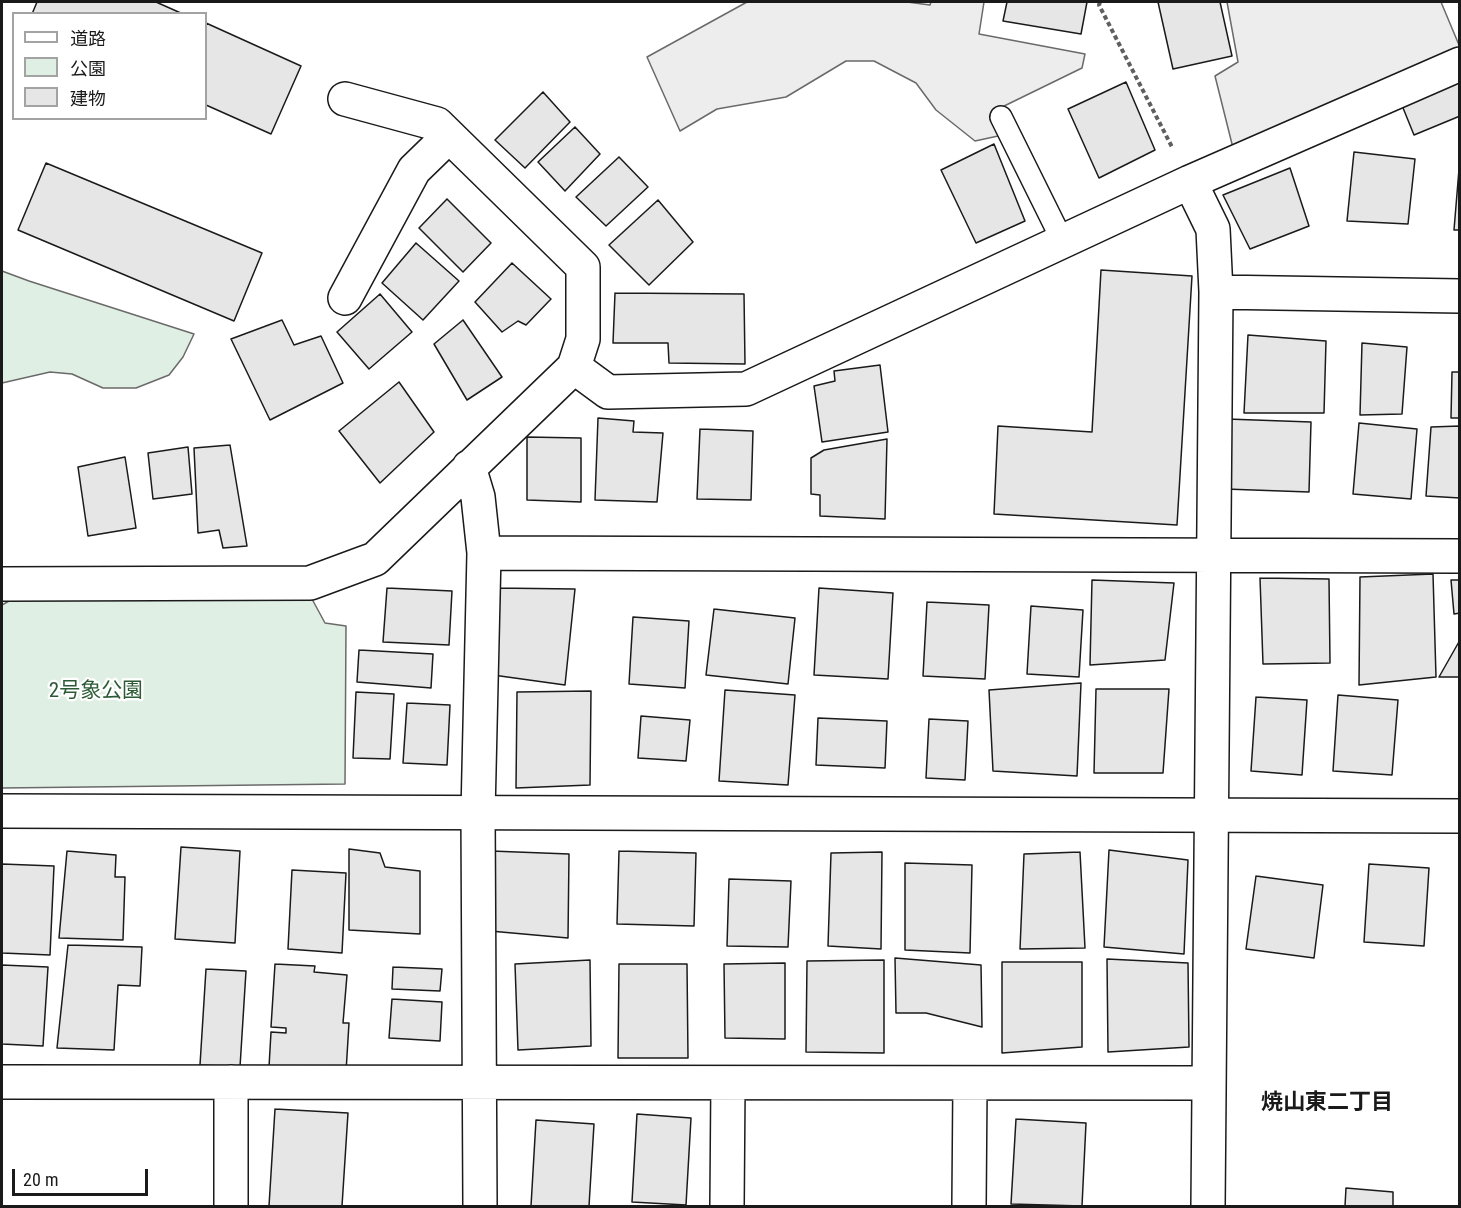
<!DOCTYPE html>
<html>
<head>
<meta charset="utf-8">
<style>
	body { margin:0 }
	#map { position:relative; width:1461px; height:1208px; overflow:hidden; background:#fff; font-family:"Roboto Condensed","Noto Sans JP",sans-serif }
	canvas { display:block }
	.frame { position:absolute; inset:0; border:3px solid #1a1a1a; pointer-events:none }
	.legend { position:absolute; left:12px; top:12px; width:195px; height:108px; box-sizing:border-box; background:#fff; border:2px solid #a3a3a3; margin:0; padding:8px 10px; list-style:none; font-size:18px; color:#1a1a1a }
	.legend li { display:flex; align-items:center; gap:12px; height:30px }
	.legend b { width:30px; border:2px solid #a3a3a3 }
	.scale { position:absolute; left:12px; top:1169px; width:136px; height:27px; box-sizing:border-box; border:3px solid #1a1a1a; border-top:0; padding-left:8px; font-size:18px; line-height:21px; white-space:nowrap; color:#1a1a1a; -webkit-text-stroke:4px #fff; paint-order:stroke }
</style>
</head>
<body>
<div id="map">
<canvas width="1461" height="1208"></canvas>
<div class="frame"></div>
<ul class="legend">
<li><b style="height:8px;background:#fff"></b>道路</li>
<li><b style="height:16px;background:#e0efe3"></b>公園</li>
<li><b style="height:16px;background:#e6e6e6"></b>建物</li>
</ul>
<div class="scale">20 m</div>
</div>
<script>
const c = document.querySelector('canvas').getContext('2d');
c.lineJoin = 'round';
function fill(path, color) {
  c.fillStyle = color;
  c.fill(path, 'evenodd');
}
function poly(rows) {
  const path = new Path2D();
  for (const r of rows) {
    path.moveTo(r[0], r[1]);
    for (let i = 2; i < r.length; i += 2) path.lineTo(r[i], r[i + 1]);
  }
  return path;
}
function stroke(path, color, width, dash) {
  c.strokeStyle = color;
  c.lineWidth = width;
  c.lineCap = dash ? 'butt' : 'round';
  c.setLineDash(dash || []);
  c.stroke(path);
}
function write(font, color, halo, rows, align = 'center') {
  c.font = font + ' "Roboto Condensed","Noto Sans JP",sans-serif';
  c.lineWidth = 4.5;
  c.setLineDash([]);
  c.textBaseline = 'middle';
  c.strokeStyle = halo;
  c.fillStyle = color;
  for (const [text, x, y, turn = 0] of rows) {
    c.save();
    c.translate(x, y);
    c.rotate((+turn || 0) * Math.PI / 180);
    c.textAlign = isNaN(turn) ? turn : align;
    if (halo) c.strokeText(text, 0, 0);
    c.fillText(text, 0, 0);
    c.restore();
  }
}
const green = poly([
	[2,271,29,281,194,334,183,357,169,375,136,388,103,388,72,374,50,372,2,383,2,271],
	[16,597,312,599,325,623,346,626,345,784,2,788,2,605,16,597]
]);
fill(green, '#e0efe3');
stroke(green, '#6a6a6a', 1.5);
const parking = poly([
	[747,2,907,2,930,5,931,2,984,2,979,34,1085,54,1082,68,998,109,998,136,975,141,936,110,916,83,874,61,846,61,786,97,717,109,680,131,647,57,747,2],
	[1227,2,1441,2,1459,45,1459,53,1234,152,1215,76,1238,62,1227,2]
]);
fill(parking, '#ededed');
stroke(parking, '#6a6a6a', 1.5);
const building = poly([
	[37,2,156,2,183,14,32,14,37,2],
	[1007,2,1087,2,1081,34,1003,21,1007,2],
	[1158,2,1220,2,1232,56,1173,69,1158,2],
	[206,23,301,66,271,134,206,105,206,23],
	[1455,75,1460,87,1460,116,1414,135,1399,98,1455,75],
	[1126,82,1155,150,1099,178,1068,109,1126,82],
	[543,92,570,122,525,168,495,140,543,92],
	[575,127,600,154,565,191,538,162,575,127],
	[994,144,1025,221,976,243,941,170,994,144],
	[1354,152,1415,159,1408,224,1347,221,1354,152],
	[619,157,648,187,606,226,576,197,619,157],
	[1460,157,1460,230,1454,230,1460,157],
	[46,163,262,253,234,321,18,230,46,163],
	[1290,168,1309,226,1250,249,1223,195,1290,168],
	[447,199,491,243,463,272,419,228,447,199],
	[658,200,693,242,649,285,609,245,658,200],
	[416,243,459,281,423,320,382,283,416,243],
	[512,263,551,299,526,325,518,321,502,332,475,302,512,263],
	[1101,270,1192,276,1177,525,994,514,998,426,1092,432,1101,270],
	[615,293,744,294,745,364,669,363,668,343,613,343,615,293],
	[380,294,412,332,369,369,337,332,380,294],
	[282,320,294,345,321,336,343,383,270,420,231,339,282,320],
	[463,320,502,377,467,400,434,344,463,320],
	[1248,335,1326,341,1324,413,1244,413,1248,335],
	[1362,343,1407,347,1402,414,1360,415,1362,343],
	[880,365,888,432,822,442,814,386,835,381,834,371,880,365],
	[1452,372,1460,372,1460,418,1451,418,1452,372],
	[399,382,434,432,380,483,339,431,399,382],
	[598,418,634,421,633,432,663,433,657,502,595,500,598,418],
	[1227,419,1311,422,1309,492,1225,489,1227,419],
	[1359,423,1417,429,1411,499,1353,494,1359,423],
	[1460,426,1460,498,1426,496,1431,427,1460,426],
	[700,429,753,431,751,500,697,499,700,429],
	[527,437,581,438,581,502,527,500,527,437],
	[887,439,885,519,820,516,820,495,811,494,811,458,824,450,887,439],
	[230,445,247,546,223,548,219,530,198,533,194,448,230,445],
	[188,447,192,494,153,499,148,453,188,447],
	[125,457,136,528,88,536,78,467,125,457],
	[1433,574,1436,677,1359,685,1360,577,1433,574],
	[1260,578,1329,579,1330,663,1263,664,1260,578],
	[1092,580,1174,583,1165,660,1090,665,1092,580],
	[1451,580,1460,580,1460,613,1454,614,1451,580],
	[387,588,452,591,449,645,383,642,387,588],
	[495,588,575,589,565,685,493,675,495,588],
	[819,588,893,593,888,679,814,675,819,588],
	[927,602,989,605,985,679,923,676,927,602],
	[1031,606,1083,610,1079,677,1027,674,1031,606],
	[714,609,795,618,788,684,706,675,714,609],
	[633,617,689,621,685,688,629,684,633,617],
	[1460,640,1460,677,1439,677,1460,640],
	[359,650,433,654,431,688,357,682,359,650],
	[1081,683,1077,776,993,771,989,690,1081,683],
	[1096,689,1169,689,1163,773,1094,773,1096,689],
	[725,690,795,695,788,785,719,781,725,690],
	[591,691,590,785,516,788,517,692,591,691],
	[356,692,394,694,390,759,353,758,356,692],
	[1338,695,1398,700,1392,775,1333,771,1338,695],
	[1256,697,1307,700,1302,775,1251,771,1256,697],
	[407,703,450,705,447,765,403,763,407,703],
	[641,716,690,720,686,761,638,758,641,716],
	[818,718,887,721,885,768,816,765,818,718],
	[929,719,968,721,965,780,926,778,929,719],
	[181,847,240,851,235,943,175,939,181,847],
	[349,849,380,853,385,867,420,871,420,934,349,930,349,849],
	[1109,850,1188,860,1184,954,1104,947,1109,850],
	[67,851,116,855,115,877,125,877,123,940,59,938,67,851],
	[491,851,569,854,568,938,490,931,491,851],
	[619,851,696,853,694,926,617,924,619,851],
	[882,852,881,949,828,946,831,853,882,852],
	[1080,852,1085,948,1020,949,1024,854,1080,852],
	[905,863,972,865,970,953,905,950,905,863],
	[2,864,54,866,50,955,2,953,2,864],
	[1369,864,1429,868,1424,946,1364,942,1369,864],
	[292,870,346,873,342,953,288,949,292,870],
	[1256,876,1323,885,1314,958,1246,949,1256,876],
	[729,879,791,881,788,947,727,946,729,879],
	[68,945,142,947,140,986,118,985,114,1050,57,1048,68,945],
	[895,958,981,965,982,1027,926,1013,896,1013,895,958],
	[1107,959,1188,963,1189,1047,1108,1052,1107,959],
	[590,960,591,1046,518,1050,515,964,590,960],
	[884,960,884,1053,806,1052,807,961,884,960],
	[1002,962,1082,962,1082,1047,1002,1053,1002,962],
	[785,963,785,1039,725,1038,724,964,785,963],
	[275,964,315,966,314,972,347,975,343,1023,349,1023,346,1072,269,1067,271,1032,286,1033,286,1028,271,1027,275,964],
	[619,964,687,964,688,1058,618,1058,619,964],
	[2,965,48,967,43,1046,2,1044,2,965],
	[393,967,442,969,440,991,392,989,393,967],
	[206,969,246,971,240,1067,200,1065,206,969],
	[392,999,442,1002,440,1041,389,1038,392,999],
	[275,1109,348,1113,342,1206,269,1206,275,1109],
	[637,1114,691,1118,686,1205,632,1202,637,1114],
	[1016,1119,1086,1123,1082,1206,1011,1204,1016,1119],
	[536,1120,594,1124,589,1206,531,1206,536,1120],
	[1346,1188,1393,1192,1393,1206,1345,1206,1346,1188]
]);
fill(building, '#e6e6e6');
stroke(building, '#1a1a1a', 1.5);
const lane = poly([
	[1001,117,1063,242]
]);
const street = poly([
	[1190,182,1213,229,1216,292,1208,1206],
	[1216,292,1460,296],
	[345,298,414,170,449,136],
	[574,367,608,392,746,389,1190,182,1460,64],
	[469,467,478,497,484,553,478,813,480,1206],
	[484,553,1460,556],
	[2,584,310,583,364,563,375,559,574,367,583,339,583,267,437,124,345,99],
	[2,1082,1209,1083],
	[231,1206,231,1082],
	[727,1206,728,1083],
	[969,1206,970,1084]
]);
const secondary = poly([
	[2,811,1460,816]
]);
stroke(lane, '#1a1a1a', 24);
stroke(street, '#1a1a1a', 36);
stroke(secondary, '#1a1a1a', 36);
stroke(poly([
	[1100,2,1099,5,1172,147]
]), '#5f5f5f', 4, [4.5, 3]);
stroke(lane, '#fff', 21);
stroke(street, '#fff', 33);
stroke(secondary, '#fff', 33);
write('21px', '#2b5a34', '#fff', [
	["2号象公園",96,692]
]);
write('bold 22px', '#1a1a1a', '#fff', [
	["焼山東二丁目",1327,1103]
]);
</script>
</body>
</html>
